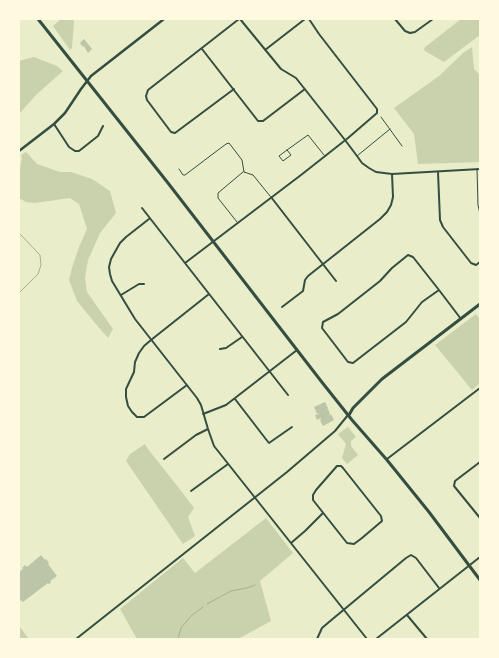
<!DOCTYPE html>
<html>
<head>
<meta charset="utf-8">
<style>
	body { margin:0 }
	#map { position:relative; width:499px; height:658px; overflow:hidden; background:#e9edc9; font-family:Raleway,sans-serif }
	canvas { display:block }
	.frame { position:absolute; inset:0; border:20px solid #fefae0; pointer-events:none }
</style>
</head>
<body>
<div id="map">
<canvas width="499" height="658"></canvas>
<div class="frame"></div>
</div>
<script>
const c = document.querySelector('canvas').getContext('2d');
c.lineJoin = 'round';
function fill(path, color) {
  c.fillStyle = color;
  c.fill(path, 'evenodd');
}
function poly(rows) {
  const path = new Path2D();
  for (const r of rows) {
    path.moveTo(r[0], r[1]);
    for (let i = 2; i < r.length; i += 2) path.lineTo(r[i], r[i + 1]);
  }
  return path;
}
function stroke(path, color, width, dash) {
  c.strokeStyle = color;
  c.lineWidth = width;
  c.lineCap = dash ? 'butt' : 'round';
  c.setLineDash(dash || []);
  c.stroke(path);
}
fill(poly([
	[61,19,73,19,74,22,72,48,70,50,53,26],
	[461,19,480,19,480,35,444,62,425,51,424,48],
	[472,47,474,69,480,75,480,162,418,164,414,134,394,108,439,76,463,53],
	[34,57,57,66,63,71,36,95,19,114,19,61],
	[26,152,37,164,60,172,71,172,92,179,110,191,116,213,100,233,88,260,85,278,87,292,113,329,108,338,95,323,77,301,69,280,72,268,79,247,87,229,79,204,70,198,35,203,26,202,19,198,19,173,22,158,21,155],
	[476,314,480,319,480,383,472,390,435,345],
	[348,427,356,437,351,441,351,446,358,455,347,464,342,458,346,444,338,434],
	[145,444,148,449,182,492,194,508,188,517,195,536,183,544,126,461,130,454],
	[266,518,293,553,260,581,271,621,238,639,137,639,120,609,183,558,195,573],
	[20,627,29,639,19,639]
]), '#cad2ad');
stroke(poly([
	[19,233,40,255,41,265,38,274,19,293],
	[207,604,231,591,247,588,255,585],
	[178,639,181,628,191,616,203,607]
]), '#a3b18a', 1);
fill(poly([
	[84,39,92,49,88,53,84,46,83,47,80,43],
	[325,402,328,408,327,409,328,409,330,414,329,414,330,415,331,414,334,420,323,426,320,420,321,419,321,418,317,420,315,415,319,414,318,413,317,414,314,407],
	[41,555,45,560,46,559,49,563,48,564,57,576,50,581,51,583,49,584,48,583,23,602,21,600,19,602,19,572,23,569,22,568,25,565,27,567]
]), '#bcc5a7');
stroke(poly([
	[381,117,402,146],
	[287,150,291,155,283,161,279,156,287,150,308,135,324,155],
	[357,156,390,129],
	[179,169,183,175,185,175,226,144,229,143,242,160,244,172],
	[477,169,478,205,480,214],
	[244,172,253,175,270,196],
	[237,222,218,198,218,193,243,172]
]), '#344e41', 1);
stroke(poly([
	[240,19,281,69,296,78,345,140,357,156,362,163,369,168,376,172,392,174,480,169],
	[395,19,405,31,410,33,415,32,433,19],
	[202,49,258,121,263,121,305,89],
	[265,50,305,19],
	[234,89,175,133,171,132,147,100,146,96,148,90,239,19],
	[54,124,69,147,75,151,79,151,98,136,103,126],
	[438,172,440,220,443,227,471,263,476,265,480,262],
	[271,197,336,281],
	[142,208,288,395],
	[149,219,126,237,120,243,111,259,109,267,110,274,112,281,135,319,197,398,201,405,208,429,214,446,367,639],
	[185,263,301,175,348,138,377,113,377,109,319,34,309,19],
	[439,290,422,302,406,322,353,363,348,362,322,328,323,322,338,314,380,281,392,268,408,255,413,257,439,290,461,319],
	[121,295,139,284,144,284],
	[282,307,303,291,305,280,308,276,380,219,387,212,391,205,393,197,392,174],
	[220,349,226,348,242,337],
	[187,385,144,417,137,417,132,412,128,406,126,397,126,389,134,372,135,362,139,353,144,346,151,340,209,294],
	[235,399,265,438,269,443,292,427],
	[203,414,226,405,297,350],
	[164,459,196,435,208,429],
	[387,459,480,388],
	[480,462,455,481,454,486,480,518],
	[337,466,341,466,343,468,381,516,382,521,362,538,354,544,347,543,313,500,313,495,316,490,337,466],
	[191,491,228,464],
	[291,543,305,531,323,513],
	[407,615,427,639],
	[76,639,287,472,335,431,348,415],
	[317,639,322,628,329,622,406,558,411,555,416,558,439,588],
	[376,639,480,557]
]), '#344e41', 2);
stroke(poly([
	[19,151,54,124,65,113,81,89,91,76,164,19]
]), '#344e41', 2.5);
stroke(poly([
	[38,19,168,183,321,381,352,420,387,460,429,512,480,580],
	[349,415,353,408,382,379,480,304]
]), '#344e41', 3);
</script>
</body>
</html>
